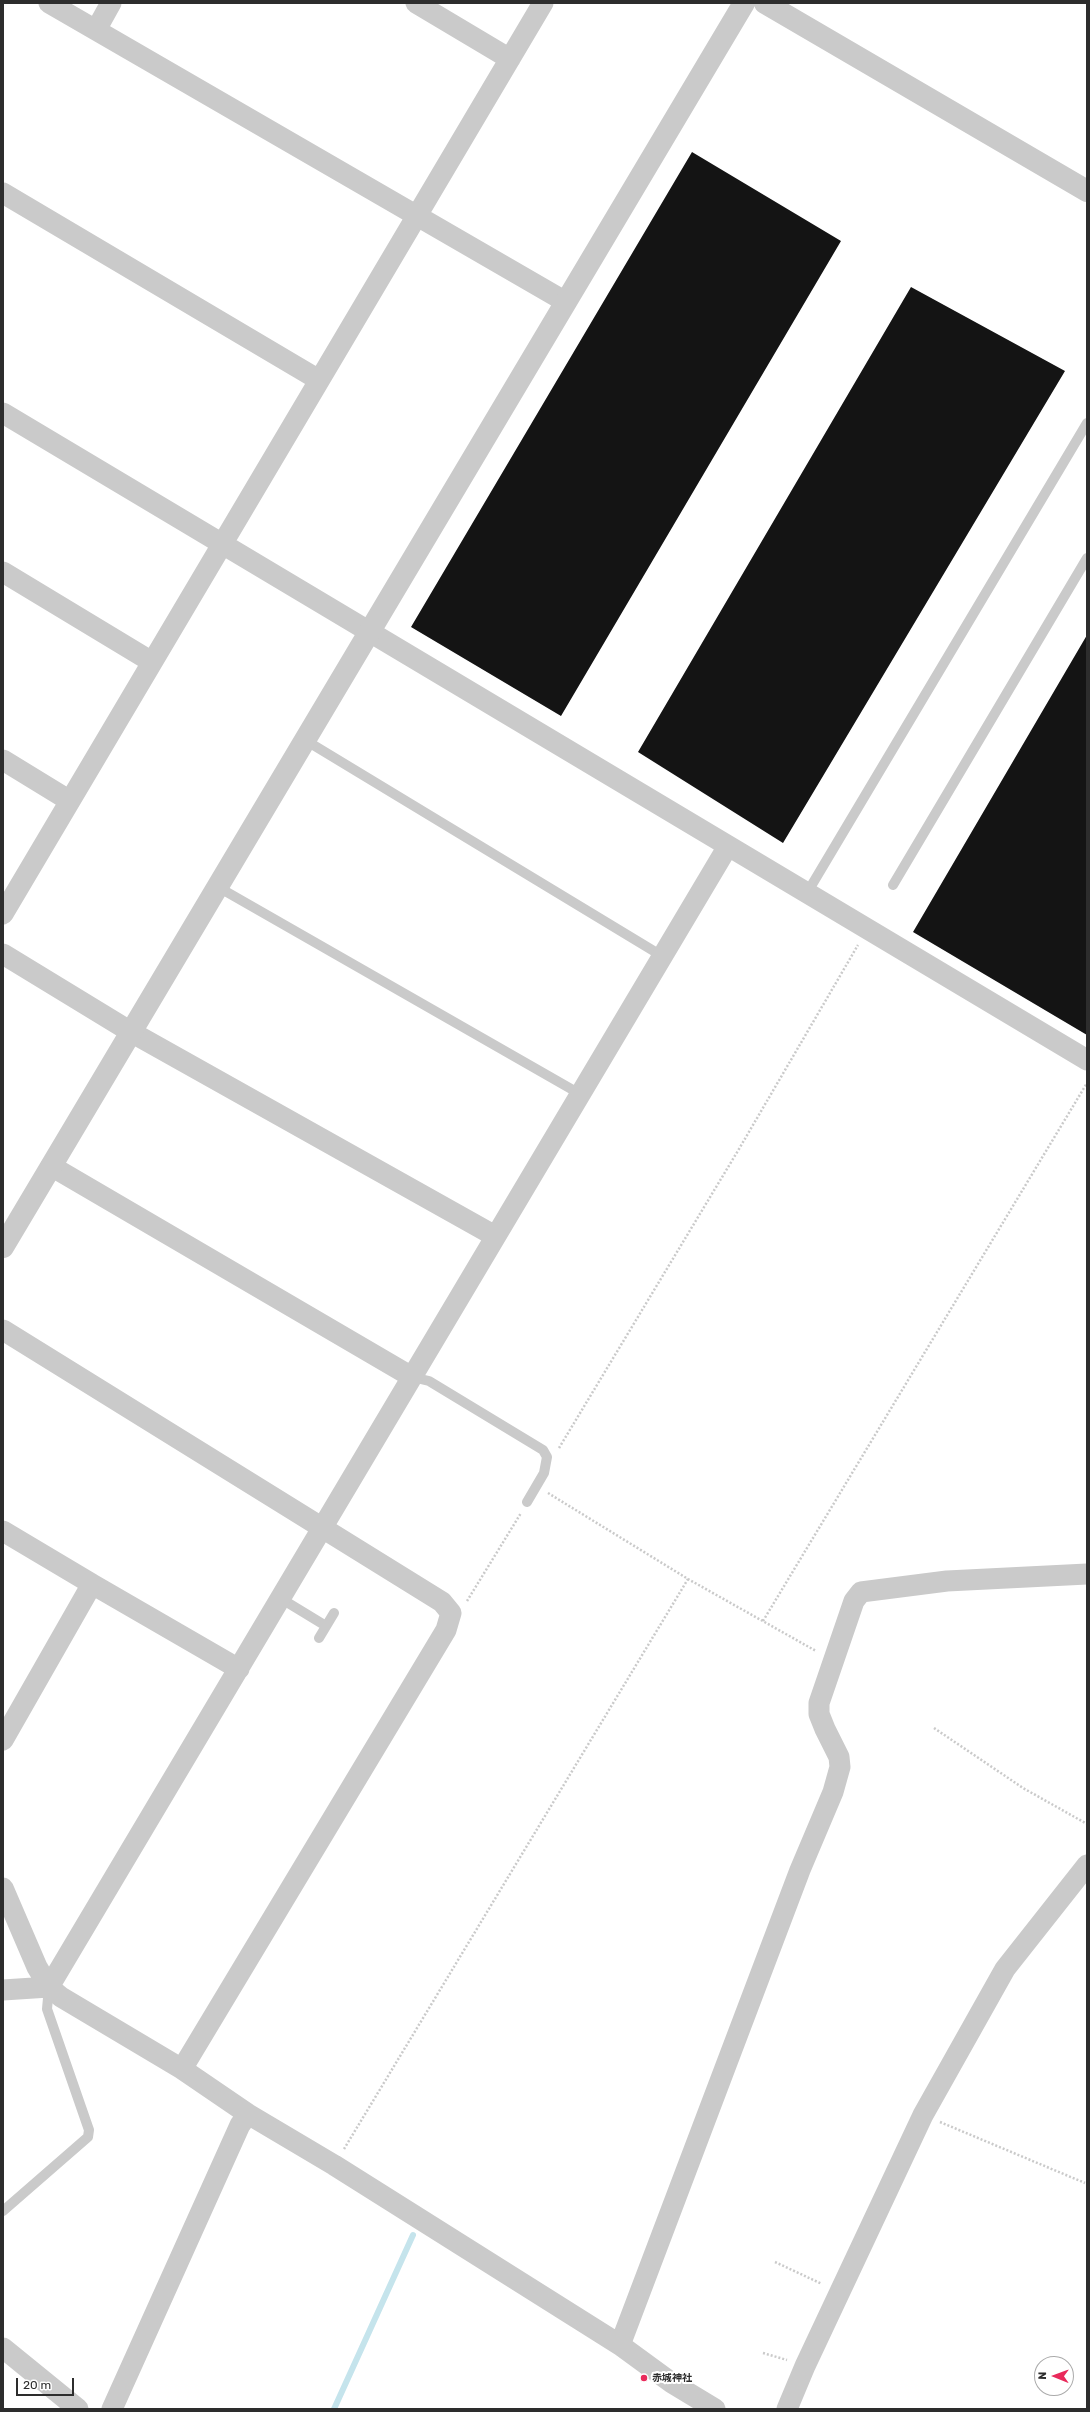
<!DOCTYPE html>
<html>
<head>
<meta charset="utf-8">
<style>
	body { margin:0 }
	#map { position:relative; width:1090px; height:2412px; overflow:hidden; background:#fff; font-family:Rubik,sans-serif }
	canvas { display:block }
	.frame { position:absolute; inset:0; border:4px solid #2d2d2d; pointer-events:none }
	.north { position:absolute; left:1034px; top:2356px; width:40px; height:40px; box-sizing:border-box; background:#fff; border:1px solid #ababab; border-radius:50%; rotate:271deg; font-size:11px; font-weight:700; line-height:16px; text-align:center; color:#2d2d2d }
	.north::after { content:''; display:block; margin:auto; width:14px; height:18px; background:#e92a5b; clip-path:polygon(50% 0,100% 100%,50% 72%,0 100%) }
	.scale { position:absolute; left:16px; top:2378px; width:58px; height:18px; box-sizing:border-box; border:2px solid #2d2d2d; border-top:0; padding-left:5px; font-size:12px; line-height:14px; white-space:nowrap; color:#2d2d2d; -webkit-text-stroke:3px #fff; paint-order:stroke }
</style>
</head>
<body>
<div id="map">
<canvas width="1090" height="2412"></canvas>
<div class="frame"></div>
<div class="north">N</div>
<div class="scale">20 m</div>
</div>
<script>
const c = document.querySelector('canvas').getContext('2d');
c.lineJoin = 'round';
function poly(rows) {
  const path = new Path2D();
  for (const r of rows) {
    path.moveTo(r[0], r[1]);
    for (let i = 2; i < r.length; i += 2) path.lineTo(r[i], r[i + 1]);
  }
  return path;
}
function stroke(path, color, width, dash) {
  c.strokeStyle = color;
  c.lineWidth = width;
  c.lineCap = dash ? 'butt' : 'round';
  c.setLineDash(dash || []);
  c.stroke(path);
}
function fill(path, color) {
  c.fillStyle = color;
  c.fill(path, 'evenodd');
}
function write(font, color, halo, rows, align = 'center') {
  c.font = font + ' Rubik,"Noto Sans JP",sans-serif';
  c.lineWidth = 4;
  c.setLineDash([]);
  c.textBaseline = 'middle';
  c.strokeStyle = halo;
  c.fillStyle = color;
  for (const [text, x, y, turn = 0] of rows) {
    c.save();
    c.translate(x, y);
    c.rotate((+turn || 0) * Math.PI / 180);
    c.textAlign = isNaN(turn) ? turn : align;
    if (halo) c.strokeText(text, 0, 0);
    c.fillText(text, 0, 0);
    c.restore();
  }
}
stroke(poly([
	[334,2409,413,2235]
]), '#c5e4ec', 6);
fill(poly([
	[692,152,841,241,561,716,411,627],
	[911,287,1065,371,783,843,638,752],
	[1087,635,1087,1035,913,932]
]), '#141414');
stroke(poly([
	[559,1448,739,1149,858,945],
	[548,1493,688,1579,816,1651],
	[467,1601,521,1513],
	[763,1621,1087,1083],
	[934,1728,1023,1788,1087,1824],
	[940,2122,1085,2183],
	[344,2149,688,1579],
	[775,2262,822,2284],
	[763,2353,787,2360]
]), '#cacaca', 2.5, [2, 2]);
stroke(poly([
	[305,740,662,956],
	[893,885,1087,558],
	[218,887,580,1094],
	[807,893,1087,423],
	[412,1377,429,1381,543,1450,547,1457,544,1473,527,1502],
	[280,1598,326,1626],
	[319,1638,334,1613],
	[3,2211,88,2137,89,2130,47,2009,49,1987]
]), '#cacaca', 10);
stroke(poly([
	[49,3,566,302],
	[416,3,510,59],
	[96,30,111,3],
	[3,193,319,380],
	[3,413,1087,1060],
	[3,572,152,662],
	[3,760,70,801],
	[3,914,543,3],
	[3,954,131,1032,495,1236],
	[51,1166,412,1377],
	[3,1330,442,1602,451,1613,446,1630,182,2069],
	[3,1531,92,1584],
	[3,1740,92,1584,239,1669],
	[3,1888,37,1967,49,1987,61,1997,182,2069,248,2114,334,2165,620,2345,672,2383,715,2409],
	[3,1990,49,1987,728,846],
	[620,2345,800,1870,833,1792,840,1767,839,1757,825,1729,819,1714,819,1703,854,1601,861,1592,947,1581,1087,1574],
	[3,2348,78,2409],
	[112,2409,240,2125,248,2114],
	[787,2409,805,2366,923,2115,1005,1969,1087,1865]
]), '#cacaca', 21);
stroke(poly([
	[765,3,1087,191],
	[3,1247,744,3]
]), '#cacaca', 22);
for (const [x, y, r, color] of [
	[644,2378,4,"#e92a5b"]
]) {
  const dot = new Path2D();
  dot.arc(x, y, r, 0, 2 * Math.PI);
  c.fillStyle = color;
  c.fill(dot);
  stroke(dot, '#fff', 1.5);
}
write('bold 10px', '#2d2d2d', '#fff', [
	["赤城神社",652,2378]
], 'left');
</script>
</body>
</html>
